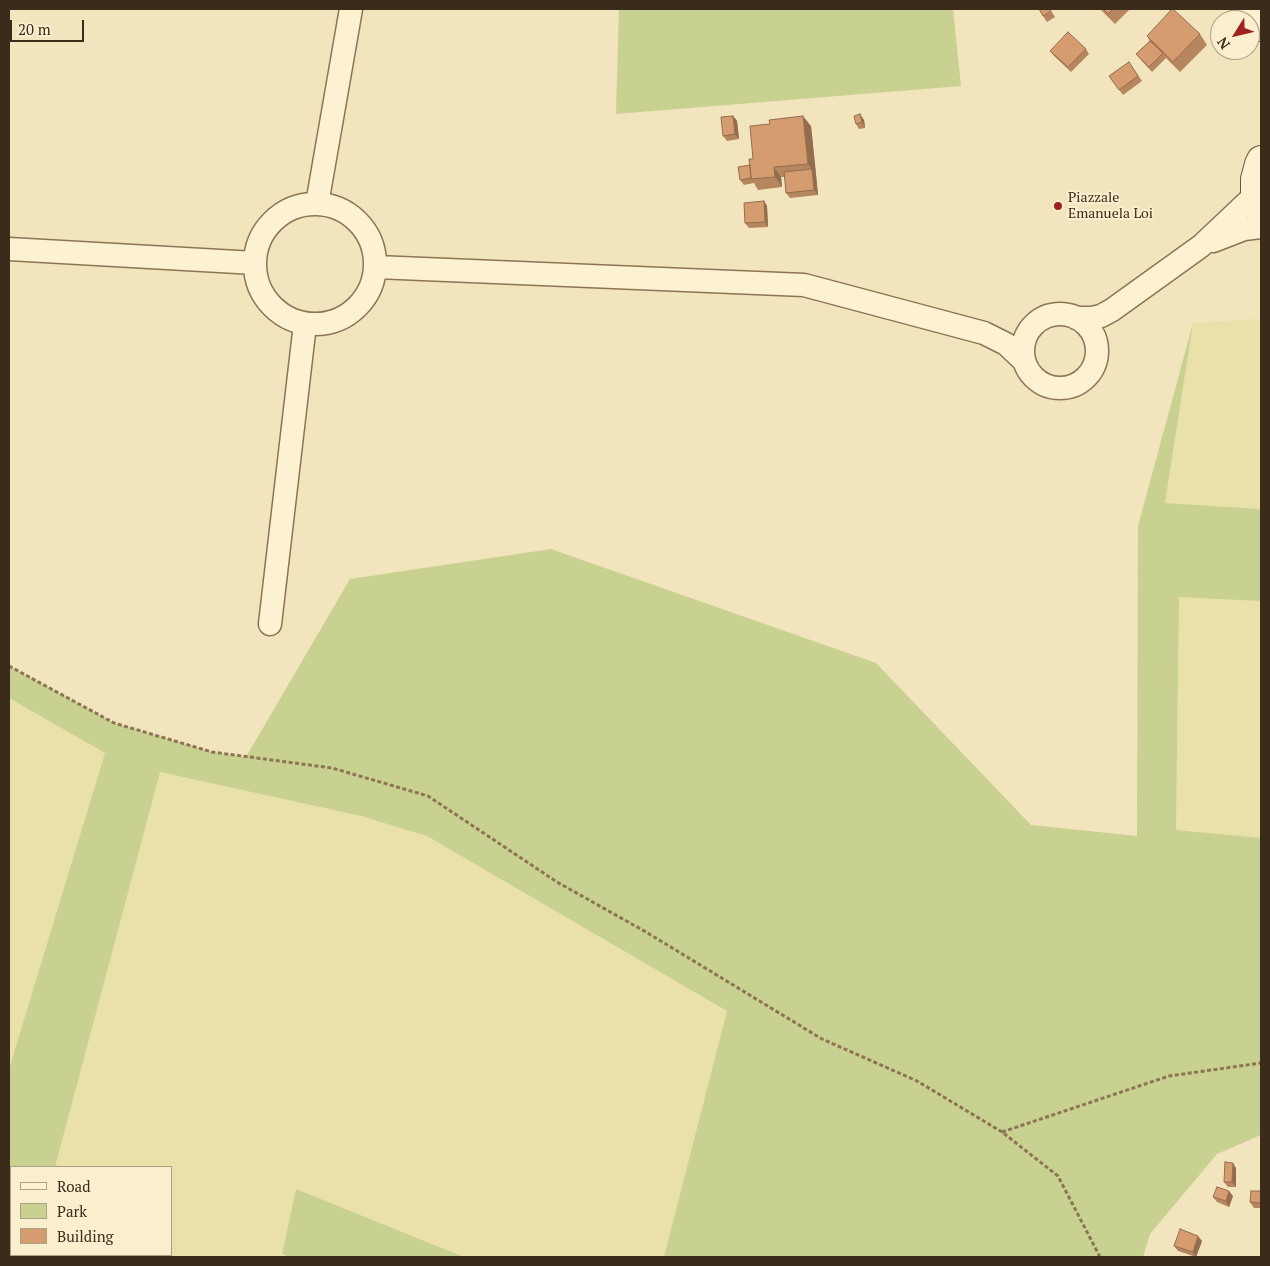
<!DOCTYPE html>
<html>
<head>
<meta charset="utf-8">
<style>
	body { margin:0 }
	#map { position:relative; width:1270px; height:1266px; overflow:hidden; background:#f2e4bd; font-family:"PT Serif",serif }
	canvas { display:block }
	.frame { position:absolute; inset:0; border:10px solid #3a2b1b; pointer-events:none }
	.legend { position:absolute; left:10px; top:1166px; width:162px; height:90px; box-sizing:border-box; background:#f9eece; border:1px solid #ada086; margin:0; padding:6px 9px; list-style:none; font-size:15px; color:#3a2b1b }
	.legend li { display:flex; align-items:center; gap:10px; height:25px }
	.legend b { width:25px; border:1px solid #ada086 }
	.north { position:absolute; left:1210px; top:10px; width:50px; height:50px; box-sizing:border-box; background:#f9eece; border:1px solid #ada086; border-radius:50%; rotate:234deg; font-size:14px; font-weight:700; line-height:20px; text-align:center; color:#3a2b1b }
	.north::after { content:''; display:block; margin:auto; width:18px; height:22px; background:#a1211e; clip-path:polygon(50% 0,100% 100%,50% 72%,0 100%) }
	.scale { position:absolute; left:10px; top:20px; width:74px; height:22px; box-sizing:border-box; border:2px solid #3a2b1b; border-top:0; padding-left:6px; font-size:15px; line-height:18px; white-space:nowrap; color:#3a2b1b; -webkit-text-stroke:4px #f9eece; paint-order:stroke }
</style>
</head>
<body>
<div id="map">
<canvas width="1270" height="1266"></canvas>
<div class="frame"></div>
<ul class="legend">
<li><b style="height:6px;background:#fcf1d1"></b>Road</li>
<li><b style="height:14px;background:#c8d190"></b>Park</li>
<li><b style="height:14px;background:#d49c6f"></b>Building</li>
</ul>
<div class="north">N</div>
<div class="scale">20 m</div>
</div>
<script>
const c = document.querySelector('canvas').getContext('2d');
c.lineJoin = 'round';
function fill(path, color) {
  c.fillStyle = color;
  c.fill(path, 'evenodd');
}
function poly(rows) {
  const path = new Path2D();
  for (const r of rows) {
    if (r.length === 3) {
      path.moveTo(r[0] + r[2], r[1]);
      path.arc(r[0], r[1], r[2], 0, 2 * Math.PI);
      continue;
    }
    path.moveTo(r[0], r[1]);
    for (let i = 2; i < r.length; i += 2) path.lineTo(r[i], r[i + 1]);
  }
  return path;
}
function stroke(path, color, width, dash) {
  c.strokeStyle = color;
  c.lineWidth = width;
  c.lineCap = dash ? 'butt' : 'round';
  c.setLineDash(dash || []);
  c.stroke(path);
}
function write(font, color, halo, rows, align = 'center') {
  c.font = font + ' "PT Serif",serif';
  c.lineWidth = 4;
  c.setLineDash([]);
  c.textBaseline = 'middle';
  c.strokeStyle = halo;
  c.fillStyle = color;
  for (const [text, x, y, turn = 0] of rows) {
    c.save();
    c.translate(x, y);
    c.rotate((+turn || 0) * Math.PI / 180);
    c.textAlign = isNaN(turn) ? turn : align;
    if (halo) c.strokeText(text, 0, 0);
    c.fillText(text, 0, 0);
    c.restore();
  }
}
fill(poly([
	[1261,319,1261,509,1165,503,1193,323],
	[1179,596,1261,601,1261,838,1176,830],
	[9,698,105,753,9,1069],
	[159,772,361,816,427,836,727,1011,664,1257,464,1257,296,1189,281,1257,32,1257,32,1255,171,1255,171,1167,55,1167]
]), '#e9e0aa');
fill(poly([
	[619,9,953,9,961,86,616,114],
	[1193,323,1165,503,1261,509,1261,601,1179,597,1176,830,1261,838,1261,1135,1217,1154,1150,1234,1143,1257,664,1257,727,1011,427,836,361,816,160,772,55,1167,11,1167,11,1255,32,1255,32,1257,9,1257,9,1069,105,753,9,698,9,666,114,723,212,752,246,757,350,579,551,549,876,663,1031,825,1137,836,1138,526],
	[296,1189,464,1257,288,1257,282,1254]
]), '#c8d190');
const minor = poly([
	[317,204,351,9],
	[315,264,60],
	[1213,241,1244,229,1261,227],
	[9,249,255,263],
	[376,267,804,285,984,333,1006,344,1024,361],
	[1060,351,37],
	[1076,318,1091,318,1101,316,1112,310,1201,246,1255,195],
	[270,624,305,324]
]);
const secondary = poly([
	[1245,9,1255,18,1261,27],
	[1261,160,1259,164,1255,179,1255,195,1261,212]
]);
stroke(minor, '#8c7454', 25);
stroke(secondary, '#6e5438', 30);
stroke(poly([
	[9,666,114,723,212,752,332,768,428,796,557,882,646,932,822,1039,917,1081,1002,1132],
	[1100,1257,1058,1176,1002,1132,1169,1076,1261,1063]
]), '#8c7454', 3, [4, 2.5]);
stroke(minor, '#fcf1d1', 22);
stroke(secondary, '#fcf1d1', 28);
fill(poly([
	[1050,9,1055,17,1047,22,1043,16],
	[1100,9,1130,9,1115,24],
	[1200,34,1207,45,1180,72,1166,58,1152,72,1140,59,1136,54,1150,41,1147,36],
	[1086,49,1089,54,1071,72,1054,56,1050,51],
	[1129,62,1142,81,1123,95,1109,76],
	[733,116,737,121,739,139,727,141,723,136],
	[864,120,865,128,859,129,856,124],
	[811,126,818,195,790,198,786,193,785,177,781,177,782,187,758,190,754,183,744,185,740,180,753,159],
	[764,201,767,206,768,227,749,228,745,223],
	[1236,1168,1236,1187,1228,1187,1224,1182],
	[1261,1191,1261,1208,1254,1208,1250,1202],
	[1233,1196,1229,1207,1217,1202,1213,1197],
	[1202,1241,1196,1257,1178,1251,1174,1246]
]), '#b6865f');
fill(poly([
	[860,114,864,120,865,128,862,122],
	[733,116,737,121,739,139,735,134],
	[803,116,811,126,816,174,808,164],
	[774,167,781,177,782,187,775,177],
	[812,169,816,174,818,195,814,190],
	[764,201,767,206,768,227,765,222],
	[1233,1163,1236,1168,1236,1187,1232,1182],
	[1229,1191,1233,1196,1229,1207,1226,1201],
	[1198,1236,1202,1241,1196,1257,1193,1252]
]), '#946d4e');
const building = poly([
	[1039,9,1050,9,1051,11,1043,16,1039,9],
	[1103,9,1113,9,1108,14,1103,9],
	[1172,9,1173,9,1200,34,1173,62,1147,36,1172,9],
	[1068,32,1086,49,1068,67,1050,51,1068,32],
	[1150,41,1163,53,1149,67,1136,54,1150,41],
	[1129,62,1138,76,1119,90,1109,76,1129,62],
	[860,114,862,122,856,124,854,116,860,114],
	[733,116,735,134,723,136,721,117,733,116],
	[803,116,808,164,774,167,775,177,751,179,749,159,753,159,750,126,770,124,769,120,803,116],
	[750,165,751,178,740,180,738,167,750,165],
	[812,169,814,190,786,193,784,172,812,169],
	[764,201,765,222,745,223,744,203,764,201],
	[1225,1162,1233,1163,1232,1182,1224,1182,1225,1162],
	[1217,1187,1229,1191,1226,1201,1213,1197,1217,1187],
	[1251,1191,1261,1191,1261,1203,1250,1202,1251,1191],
	[1180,1229,1198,1236,1193,1252,1174,1246,1180,1229]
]);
fill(building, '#d49c6f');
stroke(building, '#946d4e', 1);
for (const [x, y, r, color] of [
	[1058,206,5,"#a1211e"]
]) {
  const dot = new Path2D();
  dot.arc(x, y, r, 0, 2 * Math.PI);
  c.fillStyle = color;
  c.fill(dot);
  stroke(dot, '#f9eece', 2);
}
write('14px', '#3a2b1b', '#f9eece', [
	["Piazzale",1068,198],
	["Emanuela Loi",1068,214]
], 'left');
</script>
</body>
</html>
